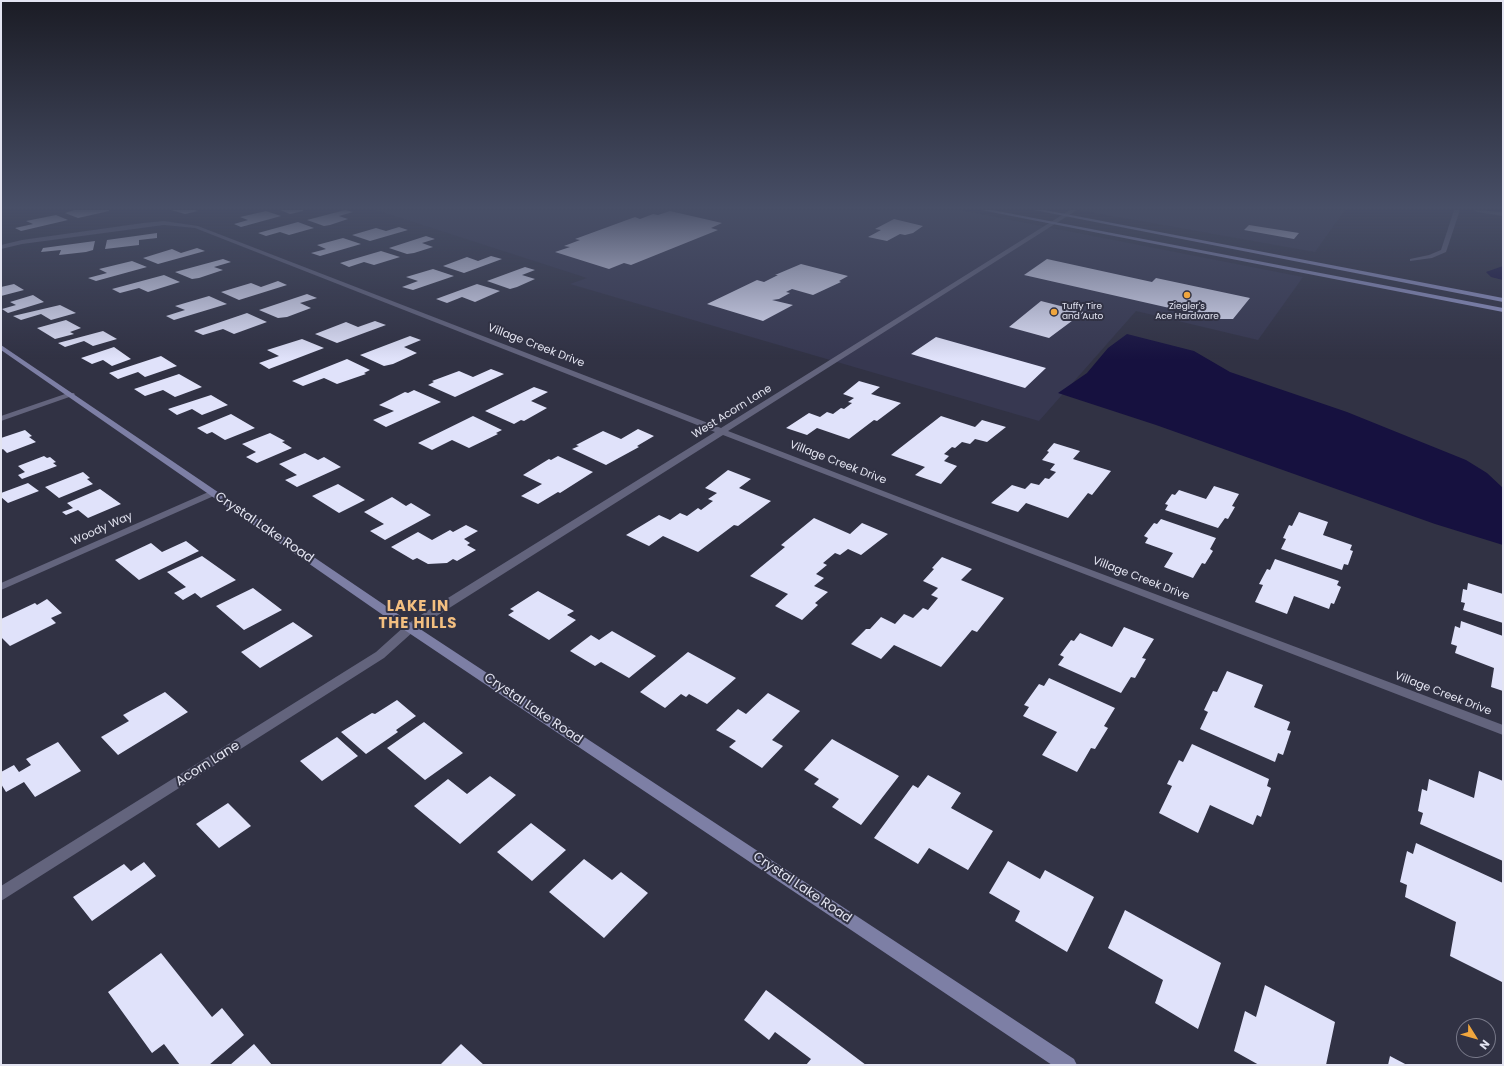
<!DOCTYPE html>
<html>
<head>
<meta charset="utf-8">
<style>
	body { margin:0 }
	#map { position:relative; width:1504px; height:1066px; overflow:hidden; background:#313244; font-family:Poppins,sans-serif }
	canvas { display:block }
	.frame { position:absolute; inset:0; border:2px solid #e3e4f1; pointer-events:none }
	.north { position:absolute; left:1456px; top:1018px; width:40px; height:40px; box-sizing:border-box; background:#313244; border:1px solid #787989; border-radius:50%; rotate:127deg; font-size:11px; font-weight:700; line-height:16px; text-align:center; color:#e3e4f1 }
	.north::after { content:''; display:block; margin:auto; width:14px; height:18px; background:#f0a63e; clip-path:polygon(50% 0,100% 100%,50% 72%,0 100%) }
</style>
</head>
<body>
<div id="map">
<canvas width="1504" height="1066"></canvas>
<div class="frame"></div>
<div class="north">N</div>
</div>
<script>
const c = document.querySelector('canvas').getContext('2d');
c.lineJoin = 'round';
function fill(path, color) {
  c.fillStyle = color;
  c.fill(path, 'evenodd');
}
function poly(rows) {
  const path = new Path2D();
  for (const r of rows) {
    path.moveTo(r[0], r[1]);
    for (let i = 2; i < r.length; i += 2) path.lineTo(r[i], r[i + 1]);
  }
  return path;
}
function stroke(path, color, width, dash) {
  c.strokeStyle = color;
  c.lineWidth = width;
  c.lineCap = dash ? 'butt' : 'round';
  c.setLineDash(dash || []);
  c.stroke(path);
}
function write(font, color, halo, rows, align = 'center') {
  c.font = font + ' Poppins,sans-serif';
  c.lineWidth = 4;
  c.setLineDash([]);
  c.textBaseline = 'middle';
  c.strokeStyle = halo;
  c.fillStyle = color;
  for (const [text, x, y, turn = 0] of rows) {
    c.save();
    c.translate(x, y);
    c.rotate((+turn || 0) * Math.PI / 180);
    c.textAlign = isNaN(turn) ? turn : align;
    if (halo) c.strokeText(text, 0, 0);
    c.fillText(text, 0, 0);
    c.restore();
  }
}
fill(poly([
	[376,210,960,210,1303,277,1258,340,1136,311,1039,421,570,284,587,278],
	[1078,210,1345,210,1315,252]
]), '#373851');
fill(poly([
	[1503,266,1503,280,1491,277,1486,272],
	[1127,334,1194,351,1230,372,1347,412,1466,460,1487,473,1503,488,1503,545,1435,524,1156,425,1058,393,1087,373,1108,348]
]), '#16113f');
fill(poly([
	[74,210,109,210,109,211,78,218,65,213],
	[171,210,195,210,198,211,185,214],
	[280,210,303,210,303,211,290,214],
	[345,210,353,212,339,216,348,219,330,225,324,226,307,220],
	[266,211,281,216,241,227,234,224,248,220,240,217],
	[670,211,722,223,711,228,718,230,631,265,624,263,609,269,555,252,570,247,564,246,580,240,575,239,635,217,640,219,653,214,658,215],
	[56,215,68,220,21,231,15,228,33,224,26,221],
	[894,219,923,226,913,233,905,235,900,234,887,241,868,237,881,230,875,229],
	[298,222,314,228,289,235,280,232,266,236,258,233],
	[1249,225,1299,233,1294,239,1244,230],
	[399,227,408,230,370,241,352,235,376,228,386,231],
	[157,233,157,238,139,240,139,245,105,249,107,240],
	[426,236,435,239,422,243,433,247,414,253,407,254,389,248],
	[343,238,361,244,320,256,311,253,326,249,317,245],
	[95,241,93,250,86,252,59,255,61,250,41,252,43,248],
	[197,248,205,251,158,264,143,258,172,249,181,253],
	[381,251,400,257,374,265,364,262,349,267,340,263],
	[491,256,502,259,464,273,443,266,467,257,478,261],
	[223,259,231,262,214,267,223,270,199,278,192,279,175,272],
	[1047,259,1152,282,1156,278,1250,298,1233,319,1218,319,1024,275],
	[132,261,147,267,96,281,88,278,107,273,99,269],
	[801,264,848,276,839,281,841,282,813,295,792,289,786,292,790,293,779,299,772,300,793,305,763,321,707,304,757,280,764,282,778,275,775,275],
	[525,267,535,270,522,275,535,279,517,287,510,289,487,281],
	[433,269,454,276,413,290,402,287,418,281,406,277],
	[164,275,180,282,148,292,139,288,120,293,112,289],
	[278,281,287,285,239,300,221,292,251,283,261,287],
	[14,284,24,290,1,296,1,287],
	[477,284,500,291,475,302,462,297,447,303,436,299],
	[307,294,317,298,300,303,311,308,287,317,278,318,259,310],
	[33,295,44,302,8,313,2,309,16,305,10,302],
	[209,296,227,304,174,320,166,316,185,310,175,306],
	[1041,301,1084,312,1049,338,1009,327],
	[60,305,76,313,51,320,41,314,21,320,13,316],
	[247,313,267,322,234,334,223,329,203,335,194,331],
	[66,320,81,328,70,332,74,334,55,339,37,328],
	[375,321,386,325,337,343,315,334,346,322,358,327],
	[103,331,117,339,93,346,84,341,65,347,58,343],
	[410,336,421,340,404,347,417,353,393,364,384,366,360,355],
	[936,337,1046,368,1025,388,911,354],
	[302,339,324,348,269,369,259,363,279,356,267,350],
	[114,347,131,359,112,366,103,360,92,364,81,358],
	[161,356,177,366,145,377,138,372,118,379,109,373],
	[347,359,370,370,364,373,366,374,337,384,324,378,303,386,292,381],
	[491,369,504,374,455,397,428,385,434,382,432,381,459,371,473,377],
	[179,374,202,387,175,397,163,390,145,396,134,389],
	[859,381,880,387,871,394,901,403,877,421,874,420,849,439,817,428,807,435,786,428,809,413,820,417,827,412,833,414,841,408,844,409,852,403,848,402,854,398,843,394],
	[534,387,548,392,531,401,547,408,524,421,521,420,514,424,485,411],
	[414,390,441,402,386,427,373,420,394,411,379,405,405,392,408,393],
	[211,395,228,405,202,415,192,409,177,415,168,409],
	[231,414,255,428,225,440,212,432,207,434,197,428],
	[473,416,502,430,496,433,498,434,469,448,452,440,432,450,418,443],
	[941,416,975,427,982,420,1006,427,987,442,975,439,970,444,962,442,955,448,952,447,944,454,949,456,944,461,957,466,941,484,915,475,925,467,891,455],
	[638,429,654,436,637,446,639,447,606,465,572,449,579,446,576,445,603,431,621,439],
	[25,430,32,436,29,437,36,442,7,453,3,449,1,450,1,438],
	[270,433,285,441,282,442,292,448,257,463,246,457,256,452,242,444],
	[1054,443,1080,451,1073,459,1111,471,1092,495,1088,493,1068,518,1026,503,1018,512,991,503,1012,485,1025,489,1031,483,1039,485,1045,478,1049,479,1056,472,1050,470,1055,464,1042,460,1049,452,1047,451],
	[305,453,318,460,324,457,341,467,297,487,285,480,297,475,279,464],
	[44,456,47,458,50,457,56,462,53,463,57,466,22,479,18,475,25,472,18,466],
	[558,456,593,472,560,493,558,492,538,504,521,496,542,484,523,475,549,459,551,460],
	[728,470,751,479,739,488,771,501,738,526,734,525,698,552,663,536,649,546,626,535,659,515,670,520,680,513,687,516,698,508,701,510,713,501,708,499,717,493,705,488],
	[83,472,90,478,87,479,93,484,59,498,45,487],
	[28,483,39,491,8,503,1,497,1,493],
	[338,484,365,500,339,513,312,496],
	[1214,486,1239,494,1232,506,1235,507,1228,519,1225,518,1218,528,1165,510,1168,505,1165,504,1172,494,1175,495,1179,490,1206,499],
	[100,489,121,504,88,518,78,510,66,515,62,512,73,508,67,503],
	[392,497,406,506,411,503,431,515,385,540,370,531,384,524,364,512],
	[1299,512,1328,522,1323,535,1352,545,1350,550,1353,551,1348,565,1344,564,1342,570,1281,549,1286,539,1283,538,1289,525,1292,526],
	[814,518,850,534,862,523,888,534,861,555,848,549,840,555,835,553,823,563,827,565,816,574,824,578,814,586,828,592,815,603,818,605,802,620,775,606,788,594,750,576,785,547,781,545],
	[1161,519,1216,538,1210,549,1213,551,1205,564,1202,563,1193,578,1164,567,1173,553,1145,543,1148,538,1144,536,1154,523,1157,524],
	[466,525,478,531,464,539,470,543,467,545,476,550,457,561,453,559,447,563,428,564,417,558,413,560,391,547,418,532,432,540,450,530,453,532],
	[186,541,199,551,139,580,115,560,151,543,162,552],
	[202,556,236,580,201,598,195,593,183,600,174,593,186,587,167,572],
	[942,557,972,569,961,580,1004,598,977,632,972,630,941,667,894,645,881,659,851,644,866,629,870,629,881,617,895,624,904,614,913,618,923,608,928,610,938,598,931,595,938,588,923,581,934,569,932,568],
	[1275,559,1339,581,1337,585,1341,587,1334,604,1331,603,1329,609,1294,596,1287,614,1255,602,1263,585,1259,584,1267,569,1270,570],
	[1468,583,1503,594,1503,623,1463,610,1465,603,1461,602,1463,589,1467,590],
	[253,588,282,610,244,630,216,606],
	[538,591,574,611,567,615,576,620,549,640,508,615,514,611,510,609],
	[47,599,62,613,51,618,56,623,10,646,1,637,1,619,35,603,37,605],
	[1461,621,1503,636,1503,691,1491,687,1494,668,1455,653,1457,646,1451,644,1455,626,1460,628],
	[293,622,313,636,260,668,241,652],
	[1124,627,1154,639,1142,658,1146,659,1135,678,1131,677,1121,693,1058,665,1064,657,1060,655,1071,640,1074,641,1080,633,1112,647],
	[612,631,656,656,629,678,601,662,595,666,570,651,591,635,599,640],
	[688,652,736,678,707,704,689,694,686,697,681,694,665,708,640,692],
	[1227,671,1263,685,1254,707,1290,722,1287,730,1291,731,1283,755,1278,753,1275,762,1200,729,1208,712,1204,710,1213,691,1217,692],
	[1049,678,1115,708,1104,726,1108,728,1095,749,1091,748,1077,772,1042,755,1057,732,1023,716,1029,707,1024,705,1039,684,1044,686],
	[165,692,188,712,118,755,101,737,129,721,123,715],
	[768,693,800,711,772,740,783,746,762,768,729,747,736,741,716,730,738,709,746,714],
	[397,700,416,716,396,730,398,732,366,754,341,732,372,713,375,714],
	[424,722,463,753,425,780,387,748],
	[337,737,358,756,322,781,300,761],
	[832,739,899,776,861,825,832,807,839,799,814,784,819,779,804,770],
	[58,742,81,771,35,797,24,782,6,792,1,784,1,772,14,765,19,772,31,765,26,759],
	[1192,744,1269,779,1267,786,1271,788,1261,817,1257,815,1253,825,1210,805,1198,833,1159,813,1172,786,1167,784,1179,760,1183,762],
	[1479,771,1503,781,1503,861,1420,824,1423,813,1418,811,1422,789,1427,791,1429,779,1474,798],
	[928,775,961,793,951,808,993,831,968,870,929,848,918,864,874,838,913,785,918,788],
	[490,776,516,795,460,844,414,806,448,779,467,794],
	[228,803,251,826,219,848,196,824],
	[531,823,566,850,532,881,497,852],
	[1416,843,1503,883,1502,982,1450,956,1456,922,1405,897,1407,885,1400,882,1407,851,1413,854],
	[584,859,612,880,621,872,648,893,604,938,549,892],
	[1008,861,1040,879,1045,870,1094,897,1067,952,1015,921,1020,911,989,893],
	[144,862,156,876,92,921,73,897,124,864,131,871],
	[1125,910,1221,963,1198,1029,1155,1003,1163,980,1108,948],
	[161,953,212,1017,222,1008,244,1035,209,1065,180,1065,164,1044,152,1053,108,992],
	[1265,985,1335,1022,1326,1065,1259,1065,1234,1051,1245,1011,1256,1017],
	[766,990,866,1065,806,1065,811,1059,775,1032,769,1040,744,1020],
	[254,1044,272,1065,230,1065],
	[461,1044,484,1065,440,1065],
	[1390,1056,1407,1065,1388,1065]
]), '#e0e2fa');
fill(poly([
	[1070,210,1077,210,728,431,948,516,1503,725,1503,735,723,435,435,617,414,631,384,658,1,901,1,886,376,652,406,625,427,611,715,432,195,228,164,225,22,244,1,249,1,245,22,240,143,223,164,221,198,226,721,428,1070,210],
	[1454,210,1460,210,1446,252,1432,258,1410,261,1410,259,1429,255,1441,250,1454,210],
	[1474,210,1503,212,1503,216,1477,212,1474,210],
	[68,393,74,393,75,395,1,421,1,416,68,393],
	[213,490,218,493,216,495,1,590,1,583,213,490]
]), '#63647d');
fill(poly([
	[1,345,414,625,1074,1059,1077,1065,1052,1065,406,631,1,350,1,345]
]), '#7d7fa5');
fill(poly([
	[981,210,992,210,1503,308,1503,312,981,210],
	[1034,210,1045,210,1503,298,1503,302,1034,210]
]), '#9194c5');
const sky = c.createLinearGradient(0, 0, 0, 359);
sky.addColorStop(0, '#1b1c25');
sky.addColorStop(0.58, '#484f67');
sky.addColorStop(1, '#484f6700');
c.fillStyle = sky;
c.fillRect(0, 0, 1504, 359);
for (const [x, y, r, color] of [
	[1187,295,4,"#f0a63e"],
	[1054,312,4,"#f0a63e"]
]) {
  const dot = new Path2D();
  dot.arc(x, y, r, 0, 2 * Math.PI);
  c.fillStyle = color;
  c.fill(dot);
  stroke(dot, '#313244', 1.5);
}
write('9px', '#e3e4f1', '#313244', [
	["Tuffy Tire",1062,307],
	["and Auto",1062,317],
	["Ziegler's",1187,307,"center"],
	["Ace Hardware",1187,317,"center"]
], 'left');
write('11px', '#e3e4f1', '#313244', [
	["Village Creek Drive",536,346,21],
	["West Acorn Lane",732,412,-32],
	["Village Creek Drive",838,463,21],
	["Woody Way",102,529,-24],
	["Village Creek Drive",1141,579,21],
	["Village Creek Drive",1443,694,21]
]);
write('13px', '#e3e4f1', '#313244', [
	["Crystal Lake Road",264,528,34],
	["Crystal Lake Road",533,709,34],
	["Acorn Lane",208,764,-32],
	["Crystal Lake Road",802,888,34]
]);
c.letterSpacing = '1px';
write('bold 15px', '#f3bf80', '#313244', [
	["LAKE IN",418,607],
	["THE HILLS",418,624]
]);
c.letterSpacing = '0px';
</script>
</body>
</html>
